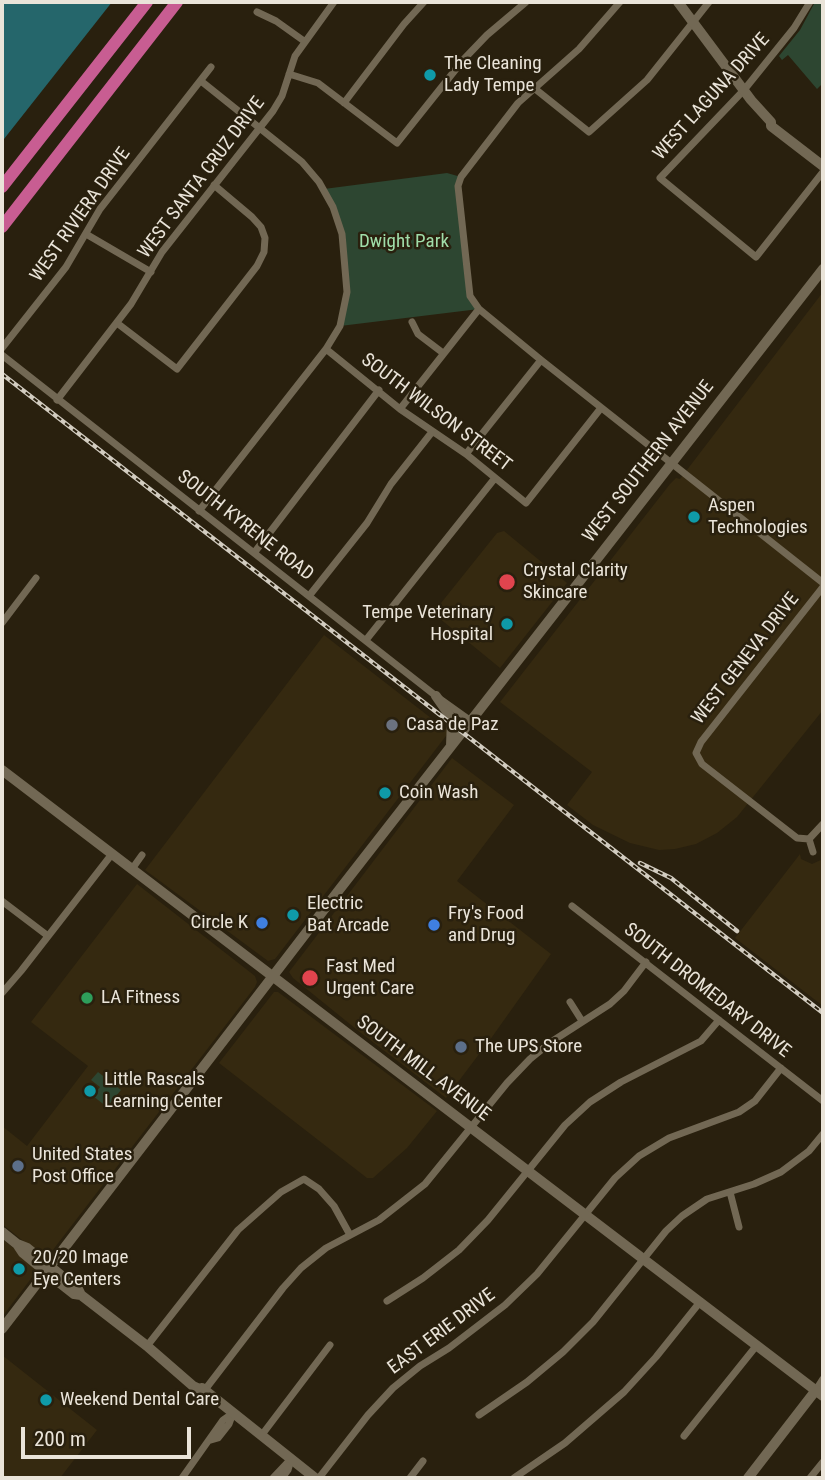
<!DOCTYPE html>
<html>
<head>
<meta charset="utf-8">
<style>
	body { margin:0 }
	#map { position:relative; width:825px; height:1480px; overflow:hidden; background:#29200e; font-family:"Roboto Condensed",sans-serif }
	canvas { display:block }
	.frame { position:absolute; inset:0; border:4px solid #eae4d9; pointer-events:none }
	.scale { position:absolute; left:21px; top:1427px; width:170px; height:32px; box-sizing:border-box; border:4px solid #eae4d9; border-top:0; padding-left:9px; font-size:21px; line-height:24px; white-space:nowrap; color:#eae4d9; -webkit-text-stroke:5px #29200e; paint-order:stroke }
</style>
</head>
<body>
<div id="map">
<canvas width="825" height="1480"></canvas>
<div class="frame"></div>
<div class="scale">200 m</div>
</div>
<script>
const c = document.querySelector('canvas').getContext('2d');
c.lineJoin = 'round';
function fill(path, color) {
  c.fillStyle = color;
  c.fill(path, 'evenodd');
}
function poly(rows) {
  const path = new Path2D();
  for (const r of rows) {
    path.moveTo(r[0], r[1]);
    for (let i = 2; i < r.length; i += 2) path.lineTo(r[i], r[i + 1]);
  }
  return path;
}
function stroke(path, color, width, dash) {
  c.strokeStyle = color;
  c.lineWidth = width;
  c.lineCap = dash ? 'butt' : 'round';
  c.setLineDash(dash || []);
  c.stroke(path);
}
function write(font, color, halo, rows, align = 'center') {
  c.font = font + ' "Roboto Condensed",sans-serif';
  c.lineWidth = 5;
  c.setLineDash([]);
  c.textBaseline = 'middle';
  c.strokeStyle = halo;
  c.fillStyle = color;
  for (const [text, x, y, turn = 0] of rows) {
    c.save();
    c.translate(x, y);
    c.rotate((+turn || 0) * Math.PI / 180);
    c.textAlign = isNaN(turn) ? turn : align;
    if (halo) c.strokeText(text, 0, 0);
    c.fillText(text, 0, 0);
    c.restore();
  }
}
fill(poly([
	[823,292,823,710,737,817,717,833,696,844,675,849,659,850,630,843,593,825,567,805,592,772,500,702,670,484,676,478,680,479],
	[504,531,567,583,500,668,433,613,497,533],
	[324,635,449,732,275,959,268,961,145,870],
	[452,758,514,805,457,881,551,954,492,1037,446,1098,361,1033,293,978,289,972],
	[800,854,801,859,812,864,823,859,823,1006,735,938],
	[137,884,255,976,257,982,255,987,49,1255,42,1256,2,1224,2,1126,27,1146,88,1066,31,1022],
	[274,992,278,992,437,1111,407,1148,373,1178,367,1178,219,1063],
	[4,1240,34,1265,36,1272,2,1317,2,1243],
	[2,1355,97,1430,60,1478,2,1478]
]), '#352910');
fill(poly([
	[815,2,823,4,823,83,817,89,788,55,782,60,779,56,800,30],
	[447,173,461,177,458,186,470,296,479,309,340,326,347,292,342,234,324,189],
	[98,1072,121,1090,107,1107,93,1096,100,1087,91,1080]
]), '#2d4631');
fill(poly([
	[2,2,112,2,4,139,2,137]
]), '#25666b');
stroke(poly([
	[620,2,579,49,518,103,461,177,458,186,470,296,479,309,541,360,823,583],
	[810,2,794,28,744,90,660,178,756,257,823,172],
	[257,12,276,21,304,41],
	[289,74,318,83,397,143,464,59,487,35,526,2],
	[534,88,589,132,647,80,709,2],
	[344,103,404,24,424,2],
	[86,234,151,272],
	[412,322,418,334,443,353],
	[117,323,177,369,257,266,264,252,265,238,261,227,252,217,214,185],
	[2,348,66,267,100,209,211,67],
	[326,349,400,409,466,454,526,503,601,408],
	[2,355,436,696,471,721],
	[57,400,131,304,162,252,273,111,282,96,295,56,334,2],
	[400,409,479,309],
	[466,454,541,360],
	[199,511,326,349,340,326,347,292,342,234,333,207,319,182,302,162,201,81],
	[254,553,379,390],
	[823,587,701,742,696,753,702,764,797,838,809,839,823,824],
	[309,596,367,523,391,484,432,432],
	[2,623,36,578],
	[366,640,495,478],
	[809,839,813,852],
	[132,869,142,855],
	[2,901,48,936],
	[572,906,823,1101],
	[2,993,21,971,112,854],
	[570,1002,582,1021],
	[730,1192,739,1227],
	[387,1301,423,1278,459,1250,488,1220,565,1125,590,1102,621,1082,701,1041,719,1020],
	[147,1346,238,1230,281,1192,304,1179,319,1189,334,1206,350,1235],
	[816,1390,823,1379],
	[204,1391,283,1288,301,1268,326,1248,379,1220,425,1184,507,1083,530,1059,551,1042,610,1004,624,991,646,962],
	[479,1415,527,1382,563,1352,593,1322,666,1231,682,1216,707,1199,754,1184,781,1172,809,1151,823,1134],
	[261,1436,330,1345],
	[684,1436,757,1345],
	[211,1440,218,1438,229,1424,233,1413],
	[182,1478,223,1420,233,1413],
	[273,1478,291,1459],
	[282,1478,288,1470,291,1460],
	[319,1478,368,1415,393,1388,420,1366,449,1348,505,1305,537,1274,615,1178,639,1156,669,1138,739,1112,755,1101,781,1068],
	[410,1478,423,1461],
	[514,1478,565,1443,624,1392,656,1357,700,1302],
	[810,1478,823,1462]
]), '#726854', 7);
stroke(poly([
	[678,2,751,100,771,122,771,126,823,166],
	[436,696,452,719,451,746],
	[2,770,823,1396],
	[2,1232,17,1244,27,1248,78,1289,81,1295],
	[17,1244,23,1253,46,1272,74,1294,81,1295,147,1346,193,1386,204,1391],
	[2,1329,339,890,823,269],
	[202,1388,315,1478],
	[748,1478,816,1390]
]), '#726854', 10);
stroke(poly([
	[2,187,147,2],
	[2,227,177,2]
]), '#c85d92', 12);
const rail = poly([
	[2,374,823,1013],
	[640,863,671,878,737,931]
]);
stroke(rail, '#d2ccc0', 4.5);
stroke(rail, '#29200e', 2, [5]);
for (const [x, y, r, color] of [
	[430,75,7,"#0f9aa8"],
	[694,517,7,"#0f9aa8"],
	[507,582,9,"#e0444e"],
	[507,624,7,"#0f9aa8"],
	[392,725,7,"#6b7280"],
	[385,793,7,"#0f9aa8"],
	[293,915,7,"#0f9aa8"],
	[262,923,7,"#3f7fe0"],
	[434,925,7,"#3f7fe0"],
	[310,978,9,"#e0444e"],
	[87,998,7,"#2e9e5b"],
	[461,1047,7,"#5c6f8a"],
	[90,1091,7,"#0f9aa8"],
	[18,1166,7,"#5c6f8a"],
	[19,1269,7,"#0f9aa8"],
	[46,1400,7,"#0f9aa8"]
]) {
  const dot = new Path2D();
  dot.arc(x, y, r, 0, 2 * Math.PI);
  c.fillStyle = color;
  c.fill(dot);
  stroke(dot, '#29200e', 2.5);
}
write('19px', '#eae4d9', '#29200e', [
	["The Cleaning",444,64],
	["Lady Tempe",444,86],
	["Aspen",708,506],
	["Technologies",708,528],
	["Crystal Clarity",523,571],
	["Skincare",523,593],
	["Tempe Veterinary",493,613,"right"],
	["Hospital",493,635,"right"],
	["Casa de Paz",406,725],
	["Coin Wash",399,793],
	["Electric",307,904],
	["Bat Arcade",307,926],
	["Fry's Food",448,914],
	["and Drug",448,936],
	["Circle K",248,923,"right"],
	["Fast Med",326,967],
	["Urgent Care",326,989],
	["LA Fitness",101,998],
	["The UPS Store",475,1047],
	["Little Rascals",104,1080],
	["Learning Center",104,1102],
	["United States",32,1155],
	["Post Office",32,1177],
	["20/20 Image",33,1258],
	["Eye Centers",33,1280],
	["Weekend Dental Care",60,1400]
], 'left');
write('19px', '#eae4d9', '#29200e', [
	["WEST LAGUNA DRIVE",712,97,-48],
	["WEST SANTA CRUZ DRIVE",202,178,-53],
	["WEST RIVIERA DRIVE",81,215,-55],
	["SOUTH WILSON STREET",436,413,37],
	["WEST SOUTHERN AVENUE",649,462,-52],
	["SOUTH KYRENE ROAD",245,526,38],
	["WEST GENEVA DRIVE",746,659,-52],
	["SOUTH DROMEDARY DRIVE",707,991,38],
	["SOUTH MILL AVENUE",423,1069,37],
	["EAST ERIE DRIVE",442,1332,-37]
]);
write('19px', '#a0dda9', '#29200e', [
	["Dwight Park",404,242]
]);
</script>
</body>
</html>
